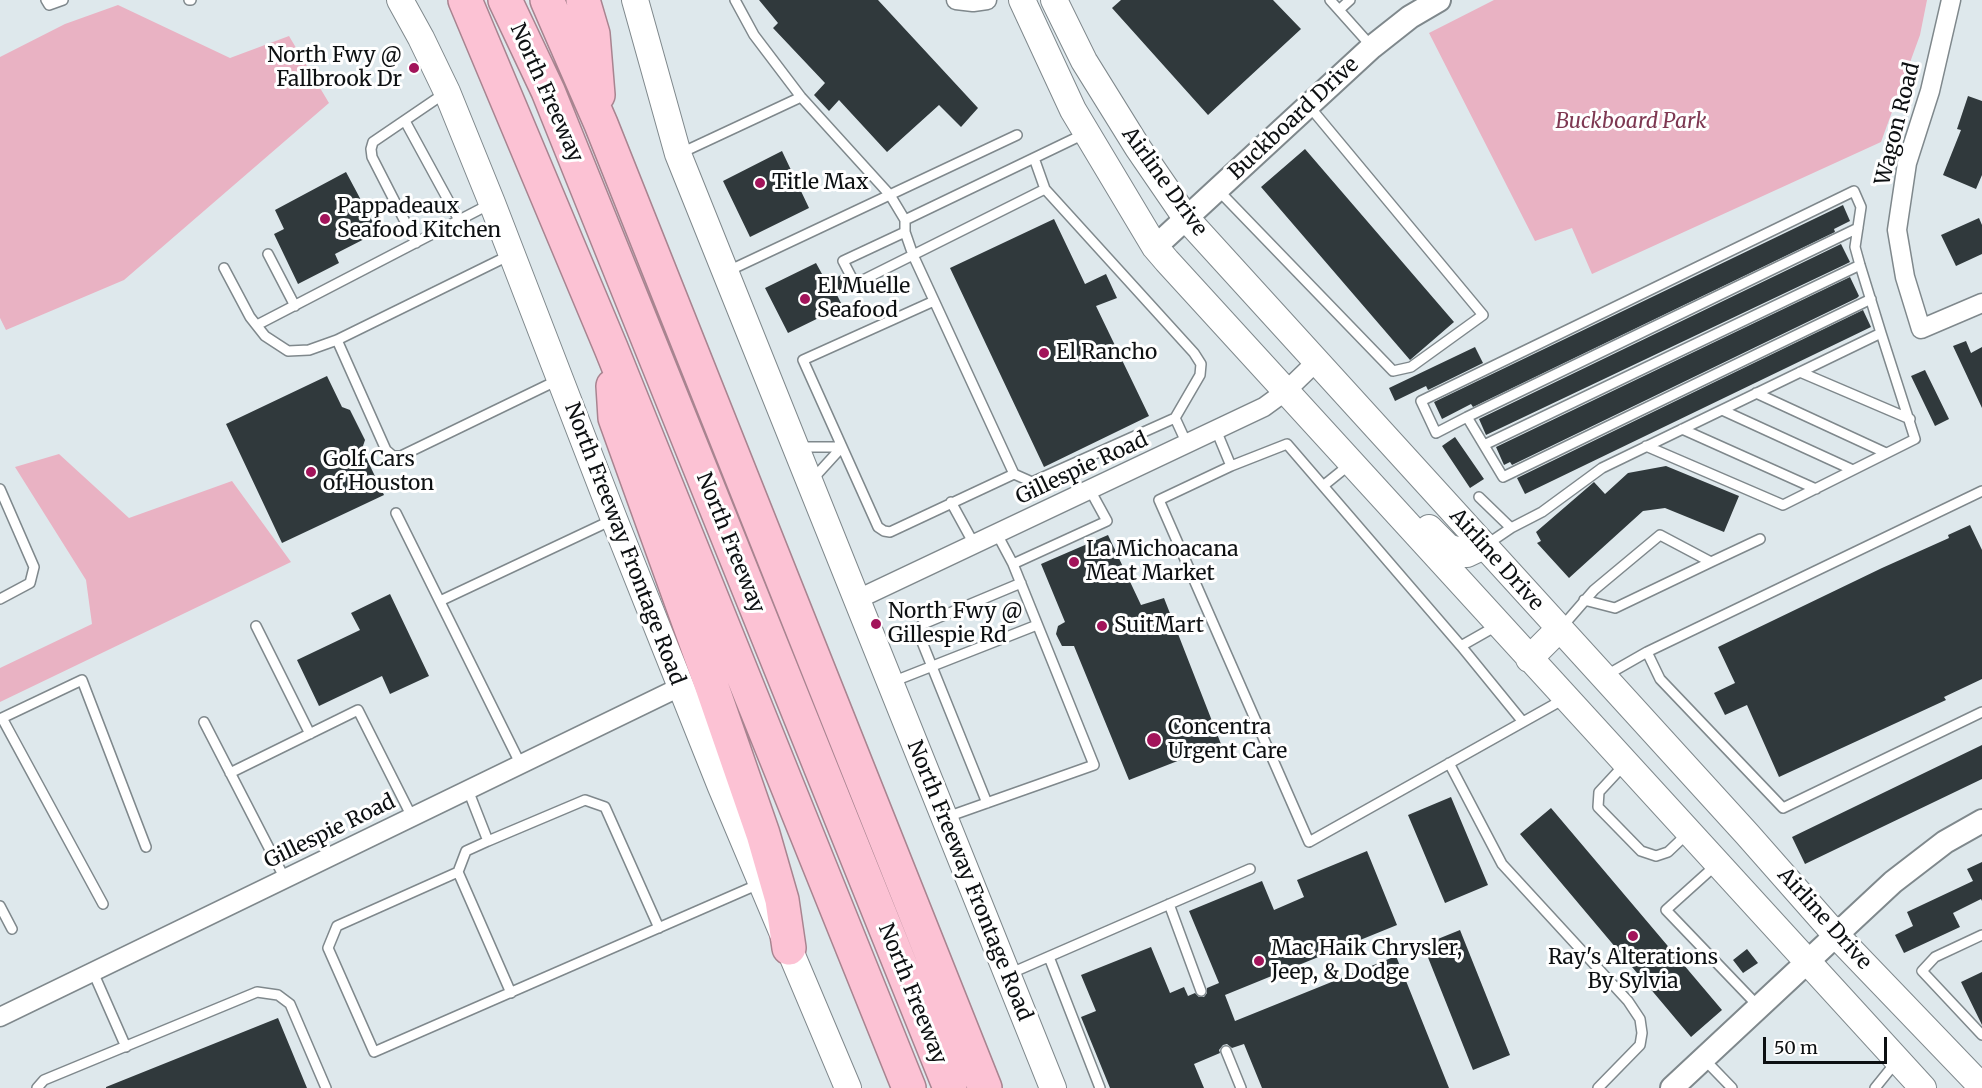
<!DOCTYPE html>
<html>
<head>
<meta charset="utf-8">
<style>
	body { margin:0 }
	#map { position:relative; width:1982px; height:1088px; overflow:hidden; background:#dee8ec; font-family:Merriweather,serif }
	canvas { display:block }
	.scale { position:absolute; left:1763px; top:1037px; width:124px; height:27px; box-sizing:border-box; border:3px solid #0d1012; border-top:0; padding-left:8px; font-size:18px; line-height:21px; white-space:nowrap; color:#0d1012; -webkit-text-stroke:4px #fff; paint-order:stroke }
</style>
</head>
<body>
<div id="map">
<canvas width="1982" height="1088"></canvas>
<div class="scale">50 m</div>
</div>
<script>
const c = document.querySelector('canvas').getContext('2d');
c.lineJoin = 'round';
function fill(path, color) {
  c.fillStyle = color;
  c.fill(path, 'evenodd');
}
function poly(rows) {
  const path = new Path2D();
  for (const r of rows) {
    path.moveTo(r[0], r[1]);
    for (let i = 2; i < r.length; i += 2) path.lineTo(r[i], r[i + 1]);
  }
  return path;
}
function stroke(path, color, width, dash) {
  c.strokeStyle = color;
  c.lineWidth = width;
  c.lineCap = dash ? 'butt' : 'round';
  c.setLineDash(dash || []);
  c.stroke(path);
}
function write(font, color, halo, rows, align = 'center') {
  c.font = font + ' Merriweather,serif';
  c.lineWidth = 6;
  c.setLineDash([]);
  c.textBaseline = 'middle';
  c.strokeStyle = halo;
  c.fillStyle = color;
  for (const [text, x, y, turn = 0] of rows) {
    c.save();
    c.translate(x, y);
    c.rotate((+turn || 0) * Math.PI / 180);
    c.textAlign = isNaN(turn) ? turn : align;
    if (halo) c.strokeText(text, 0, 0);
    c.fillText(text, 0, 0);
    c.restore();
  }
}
fill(poly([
	[1494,0,1927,0,1920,35,1881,142,1592,274,1572,228,1535,241,1429,33],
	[118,5,230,58,289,36,329,103,124,280,6,330,0,318,0,57,65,24],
	[59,454,129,518,232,481,291,562,0,702,0,668,92,624,86,580,15,467]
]), '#e9b2c3');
fill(poly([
	[759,0,878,0,978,108,961,127,939,105,887,152,839,100,829,111,814,95,825,83,773,28,778,23],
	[1121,0,1273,0,1301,29,1208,115,1112,8],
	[1968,96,1982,101,1982,175,1976,189,1943,175,1961,130,1957,129],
	[1305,149,1454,322,1410,360,1261,187],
	[782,151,809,208,750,237,723,181],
	[346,172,378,232,335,254,339,263,298,284,274,234,284,229,275,210],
	[1843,205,1850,221,1834,229,1835,232,1473,407,1471,404,1442,419,1434,402],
	[1979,218,1982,225,1982,254,1956,266,1941,235],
	[1054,219,1085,284,1106,274,1117,298,1096,306,1149,416,1044,467,950,268],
	[1841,244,1850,262,1844,265,1486,435,1479,419],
	[816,263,827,283,841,275,848,290,837,295,841,303,835,306,837,309,788,333,765,288],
	[1850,277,1859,296,1857,298,1512,465,1510,462,1504,465,1496,447],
	[1863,310,1871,327,1525,494,1517,478],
	[1966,341,1971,353,1982,347,1982,408,1953,346],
	[1475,347,1483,363,1428,390,1426,386,1395,401,1389,388],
	[1925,370,1949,419,1935,426,1911,376],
	[327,376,342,407,350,410,365,440,362,449,384,495,282,543,226,424],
	[1455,437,1484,479,1470,488,1442,446],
	[1666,466,1739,496,1724,532,1665,508,1643,511,1569,578,1537,543,1541,541,1536,532,1594,482,1605,494,1628,473],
	[1970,525,1982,550,1982,679,1944,697,1946,700,1779,777,1747,705,1725,715,1714,693,1735,683,1718,647,1882,568,1949,538,1948,535],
	[1108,535,1141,605,1164,598,1221,744,1129,780,1074,646,1062,646,1056,634,1058,626,1065,622,1041,564],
	[390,594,429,676,390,694,382,676,319,706,297,660,360,630,351,613],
	[1982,745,1982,779,1805,864,1792,837],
	[1451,797,1488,885,1445,903,1408,815],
	[1551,808,1722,1010,1691,1037,1520,834],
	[1367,851,1397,925,1225,995,1235,1021,1396,956,1449,1088,1262,1088,1244,1044,1232,1048,1227,1044,1223,1045,1219,1050,1220,1053,1194,1064,1204,1088,1110,1088,1081,1017,1096,1011,1081,975,1151,947,1170,993,1184,987,1188,996,1195,993,1199,997,1204,997,1207,993,1207,988,1219,983,1189,911,1262,881,1274,910,1304,897,1297,880],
	[1982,862,1982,901,1981,899,1953,913,1960,927,1904,953,1895,935,1913,926,1907,912,1973,881,1967,869],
	[1460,930,1510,1055,1473,1070,1423,945],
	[1747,949,1758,963,1743,973,1733,960],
	[1982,972,1982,1025,1961,982],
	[278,1018,307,1088,106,1088,106,1087]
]), '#30393c');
const service = poly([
	[46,0,49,5,63,0],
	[189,0,191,0],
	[735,0,754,35,801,97,890,195,905,220,905,232,913,255,1014,474],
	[1330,0,1372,47],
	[1339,10,1350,0],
	[405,121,459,220],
	[681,153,801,97],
	[1218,190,1393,371,1411,367,1483,315,1309,106],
	[905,220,1084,134],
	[905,232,843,261,855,284,1045,189],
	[416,243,372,157,371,149,373,142,445,93],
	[268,254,295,306],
	[224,268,250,317,265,336,288,351,309,350,337,340,510,255],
	[726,272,1017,135],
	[934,301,803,360,878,527,884,531,890,532,1014,474,1032,482,1175,418,1200,375,1201,364,1194,353,1045,189,1034,158],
	[257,325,492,203],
	[337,340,386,450,393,456,401,456,558,380],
	[1800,372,1910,419],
	[1756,393,1886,453],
	[1722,410,1853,470],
	[1467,417,1858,228],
	[1175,418,1187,444],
	[1682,429,1816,489],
	[1216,430,1231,466,1159,500,1309,842,1564,699],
	[1484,445,1860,265],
	[1646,446,1783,505,1915,439,1881,333],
	[799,447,842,447],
	[1231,466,1287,444,1461,646,1498,625],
	[811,481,842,447],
	[1323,486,1349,465],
	[0,489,34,567,30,583,0,599],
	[1479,497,1511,528,1486,545],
	[951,502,974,544],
	[396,513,521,765],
	[1511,528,1542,512,1602,468,1881,333,1860,265,1855,247,1861,207,1854,191,1421,401,1436,433,1467,417,1503,477,1871,299],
	[997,534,1013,564,1107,521,1090,490],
	[1584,600,1615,608,1711,562],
	[440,601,612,520],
	[256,626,310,734],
	[1561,628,1594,590,1660,535,1711,562,1760,539],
	[1461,646,1523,722],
	[1647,652,1660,679,1783,808,1982,712],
	[1605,676,1647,652,1982,491],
	[892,682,1037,625],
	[2,718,103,904],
	[0,719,82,680,146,847],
	[204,722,285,879],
	[1449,763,1502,864,1628,1001,1640,1019,1642,1033,1640,1045,1598,1088],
	[1624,765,1599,792,1598,807,1641,851,1656,856,1668,852,1688,833],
	[230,773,358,710,412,817],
	[468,790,488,841,466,851,458,872,337,926,328,948,374,1052,759,884],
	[987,803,918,632,919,628,923,624,1021,583],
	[947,817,1094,765,1013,564],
	[488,841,585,800,605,807,659,928],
	[1716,865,1666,910,1759,1007],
	[458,872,511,993],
	[1169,904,1201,991],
	[0,906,12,929],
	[1982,935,1935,957,1922,971,1982,1035],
	[1049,957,1100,1088],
	[93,972,126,1047],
	[1009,974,1250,869],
	[1226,1051,1241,1088],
	[1704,1059,1732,1088],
	[37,1088,44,1080,257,992,278,995,290,1004,326,1088],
	[1875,1088,1896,1062]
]);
const minor = poly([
	[956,0,973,2,987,0],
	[1951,0,1930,91,1907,163,1897,230,1905,277,1921,329,1982,303],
	[856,600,1264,407,1286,391,1316,362],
	[0,1017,680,687]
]);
const tertiary = poly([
	[1155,247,1372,47,1410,17,1439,0],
	[1672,1088,1893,882,1945,842,1982,821]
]);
const secondary = poly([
	[400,0,421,38,447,92,492,203,614,519,721,787,848,1088],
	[635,0,678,154,1053,1088],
	[1022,0,1073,110,1155,247,1167,261,1923,1088],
	[1054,0,1084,61,1138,148,1186,218,1747,834,1836,935,1982,1087],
	[1429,528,1448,547,1467,554,1484,546],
	[1529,659,1559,629]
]);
const motorway = poly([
	[465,0,611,348,909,1088],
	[505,0,548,91,950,1088],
	[547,0,601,124,985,1088],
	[583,0,593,34,598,95],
	[613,386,615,418,711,684,763,834,782,900,789,948]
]);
stroke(service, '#7f888c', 12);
stroke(minor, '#7f888c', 21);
stroke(tertiary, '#7f888c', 26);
stroke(secondary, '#7f888c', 28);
stroke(motorway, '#a88490', 36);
stroke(service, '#fff', 9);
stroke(minor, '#fff', 18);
stroke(tertiary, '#fff', 22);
stroke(secondary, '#fff', 26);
stroke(motorway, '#fcc2d4', 33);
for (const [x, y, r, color] of [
	[414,68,6,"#a2145a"],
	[760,183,6,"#a2145a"],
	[325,219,6,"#a2145a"],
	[805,299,6,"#a2145a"],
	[1044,353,6,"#a2145a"],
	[311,472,6,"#a2145a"],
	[1074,562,6,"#a2145a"],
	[876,624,6,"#a2145a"],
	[1102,626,6,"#a2145a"],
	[1154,740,8,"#a2145a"],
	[1633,936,6,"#a2145a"],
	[1259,961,6,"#a2145a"]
]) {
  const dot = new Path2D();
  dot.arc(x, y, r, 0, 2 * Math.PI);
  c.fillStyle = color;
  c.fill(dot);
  stroke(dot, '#fff', 2);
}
write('21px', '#0d1012', '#fff', [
	["North Fwy @",402,56,"right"],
	["Fallbrook Dr",402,80,"right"],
	["Title Max",772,183],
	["Pappadeaux",337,207],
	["Seafood Kitchen",337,231],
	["El Muelle",817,287],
	["Seafood",817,311],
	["El Rancho",1056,353],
	["Golf Cars",323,460],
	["of Houston",323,484],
	["La Michoacana",1086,550],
	["Meat Market",1086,574],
	["North Fwy @",888,612],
	["Gillespie Rd",888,636],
	["SuitMart",1114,626],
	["Concentra",1168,728],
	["Urgent Care",1168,752],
	["Mac Haik Chrysler,",1271,949],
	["Jeep, & Dodge",1271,973],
	["Ray's Alterations",1633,958,"center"],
	["By Sylvia",1633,982,"center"]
], 'left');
write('21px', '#0d1012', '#fff', [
	["North Freeway",546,93,66],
	["Buckboard Drive",1294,119,-43],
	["Wagon Road",1898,124,-76],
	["Airline Drive",1164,182,54],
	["Gillespie Road",1082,469,-25],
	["North Freeway",730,543,68],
	["North Freeway Frontage Road",624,544,69],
	["Airline Drive",1496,560,48],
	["Gillespie Road",330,832,-26],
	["North Freeway Frontage Road",969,881,68],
	["Airline Drive",1824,919,48],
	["North Freeway",912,994,68]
]);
write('italic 21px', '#7e3852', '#fff', [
	["Buckboard Park",1631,122]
]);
</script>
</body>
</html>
